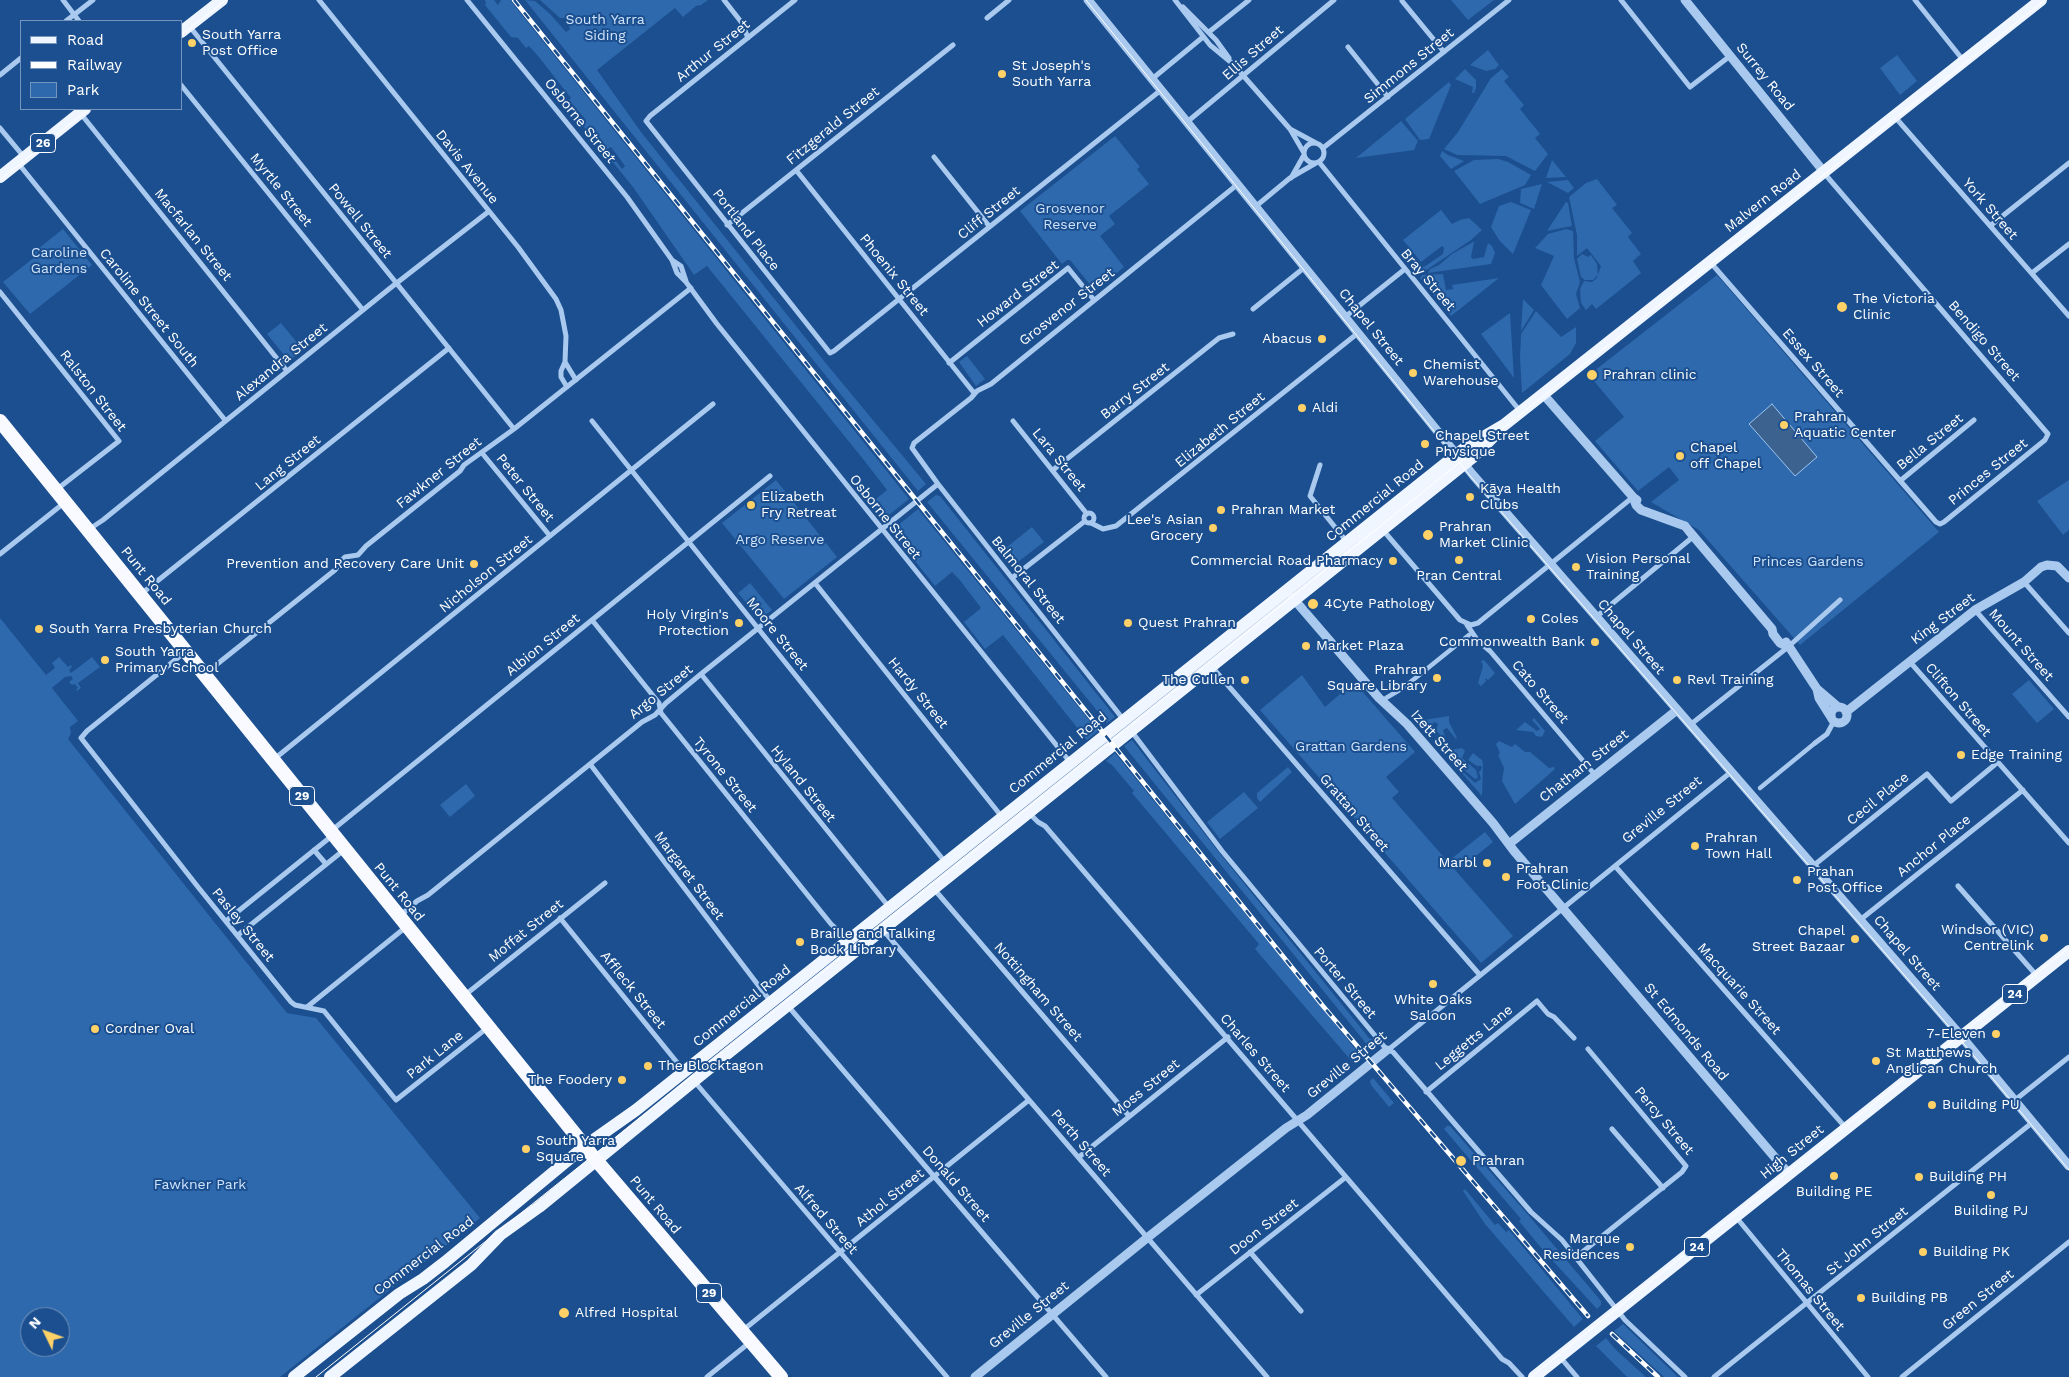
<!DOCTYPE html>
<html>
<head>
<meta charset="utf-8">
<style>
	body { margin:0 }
	#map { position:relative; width:2069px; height:1377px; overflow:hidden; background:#1b4f8f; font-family:"Work Sans",sans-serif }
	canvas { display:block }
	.legend { position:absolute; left:20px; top:20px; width:162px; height:90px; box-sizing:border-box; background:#1b4f8f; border:1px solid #7695bc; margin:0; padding:6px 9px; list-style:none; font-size:15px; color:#fff }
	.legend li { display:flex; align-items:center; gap:10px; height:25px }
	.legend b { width:25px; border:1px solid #7695bc }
	.north { position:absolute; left:20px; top:1307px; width:50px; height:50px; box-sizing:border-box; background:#1b4f8f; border:1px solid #7695bc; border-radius:50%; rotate:312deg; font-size:14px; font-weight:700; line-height:20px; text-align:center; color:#fff }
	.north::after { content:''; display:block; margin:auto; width:18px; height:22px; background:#ffd166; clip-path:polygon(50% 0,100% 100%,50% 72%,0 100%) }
</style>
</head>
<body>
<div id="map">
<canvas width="2069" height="1377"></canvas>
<ul class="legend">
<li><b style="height:6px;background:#f0f6ff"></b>Road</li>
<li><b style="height:6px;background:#fff"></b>Railway</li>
<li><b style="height:14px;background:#2e69ad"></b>Park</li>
</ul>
<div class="north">N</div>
</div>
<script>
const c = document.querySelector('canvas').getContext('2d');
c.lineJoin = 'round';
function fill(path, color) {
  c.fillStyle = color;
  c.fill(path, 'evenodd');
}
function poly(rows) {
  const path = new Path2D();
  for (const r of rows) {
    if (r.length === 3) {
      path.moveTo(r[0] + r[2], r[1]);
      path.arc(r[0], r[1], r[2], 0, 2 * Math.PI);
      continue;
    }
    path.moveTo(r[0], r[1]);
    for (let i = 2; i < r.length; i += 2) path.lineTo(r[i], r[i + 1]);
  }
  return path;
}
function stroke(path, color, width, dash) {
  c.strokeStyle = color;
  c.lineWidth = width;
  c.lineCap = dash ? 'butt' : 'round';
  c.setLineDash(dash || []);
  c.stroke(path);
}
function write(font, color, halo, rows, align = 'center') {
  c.font = font + ' "Work Sans",sans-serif';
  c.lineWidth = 4;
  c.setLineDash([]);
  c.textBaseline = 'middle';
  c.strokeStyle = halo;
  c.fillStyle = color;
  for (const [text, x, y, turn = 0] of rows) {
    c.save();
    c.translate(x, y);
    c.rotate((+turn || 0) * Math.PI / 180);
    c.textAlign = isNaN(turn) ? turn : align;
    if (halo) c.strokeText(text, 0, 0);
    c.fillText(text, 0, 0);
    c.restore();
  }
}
fill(poly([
	[485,0,494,0,498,5,501,0,510,0,909,499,885,518,881,518,870,504,887,490,863,459,707,266,694,275,633,187,607,155,609,152,622,169,625,166,611,147,605,150,603,150,593,137,593,134,591,132,589,133,584,127,586,120,569,100,571,98,538,56,529,46,526,48,518,38,511,37,485,5,486,3],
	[525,0,535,1,550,14,566,32,570,29,565,18,560,18,540,0,708,0,701,5,696,6,683,17,675,8,597,70,641,132,824,361,926,484,918,491],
	[1451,0,1494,0,1468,20],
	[1488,50,1499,65,1495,69,1486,71,1470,65],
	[1897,55,1917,81,1900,95,1880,68],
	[1465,69,1476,80,1476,88,1474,93,1472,93,1473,87,1455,79],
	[1502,69,1509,77,1504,81,1524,105,1520,109,1540,134,1535,138,1548,154,1535,171,1506,156,1457,155,1444,149,1458,132,1491,78],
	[1449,82,1451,85,1429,139,1420,140,1405,119],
	[1401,121,1418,141,1414,150,1356,158],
	[1115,136,1140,167,1137,169,1149,184,1109,216,1115,224,1100,236,1124,267,1095,291,1070,260,1067,260,1062,264,1020,211],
	[1442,151,1448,155,1464,161,1451,169,1440,156],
	[1498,159,1508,162,1531,175,1525,185,1480,204,1454,171,1474,160],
	[1552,160,1566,177,1546,178],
	[1597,179,1617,205,1612,208,1632,233,1628,237,1641,254,1633,261,1641,273,1596,309,1592,304,1586,310,1581,303,1580,289,1584,281,1592,282,1597,278,1601,266,1587,248,1577,256,1577,235,1569,197,1586,183],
	[1568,180,1574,188,1568,193,1547,182],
	[1542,184,1534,209,1520,203,1521,189],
	[1511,202,1531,210,1513,254,1499,240,1491,227,1499,206],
	[1566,202,1568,203,1572,226,1547,231],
	[1441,210,1452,224,1460,220,1469,218,1482,230,1471,240,1422,273,1417,267,1424,267,1443,254,1444,248,1442,246,1421,262,1403,240],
	[63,229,92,265,30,314,3,282,36,256,34,252],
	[1566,229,1573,231,1574,258,1580,282,1576,294,1580,308,1567,319,1541,285,1554,256,1535,248,1548,234],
	[1473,242,1474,242,1471,257,1473,259,1484,257,1488,243,1492,246,1495,253,1491,264,1428,273,1430,269,1439,265,1452,254],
	[1582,254,1588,257,1591,255,1597,264,1598,275,1593,280,1585,280,1581,277,1577,259],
	[1443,274,1446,290,1453,289,1452,285,1499,278,1451,316,1420,278,1422,275],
	[1717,275,1939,532,1800,645,1699,530,1651,502,1679,480,1669,467,1638,491,1595,441,1624,417,1589,375],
	[1523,299,1534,310,1521,331],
	[1536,311,1561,337,1576,327,1576,343,1570,354,1522,393,1520,358,1521,334],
	[1510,313,1514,378,1481,334],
	[281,323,303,350,289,361,267,334],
	[967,356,985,379,976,386,959,362],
	[776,480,837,557,784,599,722,523],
	[2069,480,2069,530,2063,535,2037,501],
	[936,495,940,496,1115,717,1107,723,927,502],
	[918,509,1098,731,1087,740,1003,635,985,649,964,622,981,608,959,579,952,572,935,586,891,531],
	[1032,527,1044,542,1014,565,1002,551],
	[750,583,772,610,760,619,738,593],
	[0,618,46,675,55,668,52,663,59,657,68,667,71,665,72,667,69,670,71,673,92,657,100,667,78,683,81,688,77,691,76,689,78,688,75,684,72,685,69,682,73,679,71,676,65,677,52,688,78,721,70,727,71,733,68,739,287,1013,316,1018,480,1218,280,1377,0,1377],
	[30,1317,60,1317,60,1347,30,1347],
	[1484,660,1495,673,1488,680,1485,678,1486,681,1481,686,1478,683,1483,666,1481,661],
	[1302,675,1325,707,1354,682,1415,752,1386,777,1399,792,1392,798,1513,936,1481,963,1260,710],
	[2029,680,2054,709,2037,723,2012,694],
	[1449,716,1449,722,1457,738,1456,739,1447,728,1443,730,1447,744,1436,730,1438,724,1434,722,1431,727,1433,731,1449,750,1462,748,1465,751,1462,758,1476,770,1478,778,1475,779,1464,770,1459,760,1430,729,1426,732,1419,723,1424,720],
	[1534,718,1545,731,1542,737,1536,736,1533,732,1516,730,1525,722,1537,731,1540,729,1532,720],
	[1132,740,1221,855,1369,1038,1374,1040,1374,1044,1369,1047,1124,746],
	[1499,741,1512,747,1515,744,1525,752,1530,752,1549,768,1554,767,1555,769,1515,804,1502,781,1504,768,1498,755,1500,753,1496,744],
	[1115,753,1361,1056,1355,1061,1355,1065,1255,949,1259,944,1132,793,1134,791,1112,765,1106,761],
	[1473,753,1482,760,1483,764,1482,796,1447,756,1450,756,1462,771,1475,783,1481,779,1479,772,1481,770,1482,766,1477,766,1468,760],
	[1288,767,1292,772,1260,802,1257,798,1257,793],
	[466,784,475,796,450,817,440,805],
	[1244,792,1258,808,1220,839,1207,822],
	[1485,832,1493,842,1460,869,1451,859],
	[1373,1078,1394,1103,1389,1107,1371,1085,1370,1081],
	[1447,1126,1450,1126,1530,1217,1601,1301,1601,1305,1597,1309,1542,1249,1519,1221,1521,1219,1444,1129],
	[1465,1189,1495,1225,1498,1223,1506,1232,1509,1230,1583,1319,1574,1327,1485,1224,1463,1191],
	[1623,1324,1676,1375,1678,1377,1664,1377,1614,1331],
	[1606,1338,1616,1350,1646,1377,1627,1377,1596,1346]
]), '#2e69ad');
const water = poly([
	[1772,404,1817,457,1795,476,1749,424,1772,404]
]);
fill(water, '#3c6290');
stroke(water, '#9cc4f0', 1);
stroke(poly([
	[1386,698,1403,688,1469,635],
	[1760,788,1815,743]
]), '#a9c9ee', 4.5);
stroke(poly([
	[63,0,79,21],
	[319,0,518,247,556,299,561,310,566,336,565,362,561,371,561,377,567,387],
	[467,0,627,197,672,260,681,266,686,281],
	[724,0,742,23,748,38],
	[795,0,650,116,646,121,830,353,834,351,1161,90],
	[1175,0,1210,45,1233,64,1290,129,1304,153],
	[1621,0,1690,87,1730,56],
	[1915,0,1963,60],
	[1402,1,1444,52],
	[1183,7,1216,40,1229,58],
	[987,18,1009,0],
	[66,21,93,0],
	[190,27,514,429],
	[1209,32,1249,0],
	[1348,47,1388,97],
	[0,75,21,58],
	[1152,79,1203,37],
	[181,85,363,310],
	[81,114,287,371],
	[1895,117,2069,316],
	[1187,122,1334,0],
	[0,128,24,157],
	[1290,129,1316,143],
	[1314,153,10],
	[1323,148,1509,0],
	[934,157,989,226],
	[1319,162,1520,411],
	[18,163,225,420],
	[796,170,974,393],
	[1291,178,1304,155],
	[1255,207,1290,178,1316,163],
	[727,225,953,45],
	[1990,226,2069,163],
	[672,260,677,273,686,282,717,324,1070,762],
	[1711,263,1936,522,1940,524,1944,522,2045,440,2048,434,1824,173],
	[2032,273,2069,244],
	[0,292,119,441,56,490],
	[1253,309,1305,267],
	[1345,317,1405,269],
	[565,362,576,380],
	[949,363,1068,268,1094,300],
	[592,421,945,862],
	[1013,421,1087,514],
	[482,453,550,536],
	[1320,465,1310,496,1347,542],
	[1053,470,1219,338,1233,334],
	[1900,481,1974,420],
	[1089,518,5],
	[1091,523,1103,529,1116,526,1358,333],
	[1382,529,1460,620,1471,625,1478,623,1633,497],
	[88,530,103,520,389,289,488,212],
	[0,554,64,503],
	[1012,578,1085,521],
	[2024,582,2069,633],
	[815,583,1002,817],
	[141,594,449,348],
	[1975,610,2069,717],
	[1596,617,1694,536],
	[592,620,659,703,661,713,831,924,848,940],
	[1467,625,1478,641,1490,651,1595,775],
	[185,652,87,731,81,738,198,887,291,1002,295,1005,324,1011,396,1100,487,1028],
	[1910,662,2069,843],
	[1212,667,1479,974],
	[206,673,335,570,341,561,345,557,358,555,366,546,460,471,464,465,514,429,691,288],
	[701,674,889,907],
	[1123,719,938,484,912,448,914,443,971,398,977,391,991,384,1238,184],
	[1690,725,1788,647,1840,600],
	[1132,732,1222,851,1387,1050,1393,1052,1531,1212,1562,1240,1625,1320,1685,1377],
	[1815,743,1827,734,1834,721],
	[273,760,713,404],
	[590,764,771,1002],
	[1030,814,1038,822,1045,826,1502,1359,1509,1363,1522,1377],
	[331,831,770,476],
	[314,850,326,864],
	[1615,866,1846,1128],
	[1813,866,1927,774,1951,801,1998,762],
	[1958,886,2037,976],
	[934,889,1129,1116],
	[401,915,417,901,428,895,642,722,655,715,666,703,701,674,938,484],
	[560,918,684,1071],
	[1860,920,2023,790],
	[226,921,333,835],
	[883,930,1267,1377],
	[238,935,344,850],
	[465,995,605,883],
	[788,1006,1106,1377],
	[307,1007,406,927],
	[1388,1050,1731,772],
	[694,1081,947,1377],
	[1426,1092,1537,1001,1548,1014,1554,1017,1574,1038],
	[2015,1100,2069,1057],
	[1612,1129,1663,1188],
	[1079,1157,1228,1037],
	[1736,1217,1868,1377],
	[1250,1252,1301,1311],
	[1575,1258,1682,1172,1686,1166,1588,1049],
	[1196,1295,1346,1177],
	[742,1331,1029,1100],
	[1560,1357,1577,1377],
	[707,1377,749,1343],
	[1714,1377,2033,1122],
	[1902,1377,2069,1242]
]), '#a9c9ee', 5);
stroke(poly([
	[1088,0,1473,475,1961,1036,2069,1166],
	[1685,0,1824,172],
	[1543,394,1633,497,1637,500],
	[1633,497,1636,505,1641,510,1685,526,1689,531,1772,629,1773,634,1780,643,1788,647],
	[1292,597,1379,698,1407,724,1493,823,1514,851,1789,1174],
	[1786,642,1817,689,1838,707],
	[1817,689,1819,698,1831,717],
	[1839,715,8],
	[1846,712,1975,610,2024,582,2041,567,2047,565,2057,566,2069,578],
	[1509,844,1677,710],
	[975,1377,1147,1238,1286,1128,1307,1115,1387,1050]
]), '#a9c9ee', 9);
stroke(poly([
	[181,32,222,0],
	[0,177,85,109],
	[294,1377,399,1294,423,1279,445,1262,585,1146,636,1110,685,1071,1465,448,1504,425,2041,0],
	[330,1377,471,1265,500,1235,539,1207,723,1057,1473,457,1494,436],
	[1534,1377,2069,951]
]), '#f0f6ff', 12);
stroke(poly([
	[0,421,591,1154,781,1377]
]), '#f8faff', 14);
stroke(poly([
	[1086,0,1471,477,1959,1038,2069,1170],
	[181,35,226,0],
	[0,180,89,109],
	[316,1377,1459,463,2045,0],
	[1531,1377,2069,948]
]), '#fff', 1);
const rail = poly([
	[514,0,1323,1006,1588,1316],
	[1612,1334,1658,1377]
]);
stroke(rail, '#fff', 4.5);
stroke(rail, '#1b4f8f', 2.5, [8]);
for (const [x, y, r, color] of [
	[192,43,5,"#ffd166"],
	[1002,74,5,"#ffd166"],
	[1842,307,6,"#ffd166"],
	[1322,339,5,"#ffd166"],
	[1413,373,5,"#ffd166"],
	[1592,375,6,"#ffd166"],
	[1302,408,5,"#ffd166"],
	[1784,425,5,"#ffd166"],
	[1425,444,5,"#ffd166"],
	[1680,456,5,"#ffd166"],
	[1470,497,5,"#ffd166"],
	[751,505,5,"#ffd166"],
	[1221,510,5,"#ffd166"],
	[1213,528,5,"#ffd166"],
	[1428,535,6,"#ffd166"],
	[1459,560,5,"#ffd166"],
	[1393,561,5,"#ffd166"],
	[474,564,5,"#ffd166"],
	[1576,567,5,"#ffd166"],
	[1313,604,6,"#ffd166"],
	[1531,619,5,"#ffd166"],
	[739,623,5,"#ffd166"],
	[1128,623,5,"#ffd166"],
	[39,629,5,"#ffd166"],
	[1595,642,5,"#ffd166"],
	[1306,646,5,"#ffd166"],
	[105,660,5,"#ffd166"],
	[1437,678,5,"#ffd166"],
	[1245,680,5,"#ffd166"],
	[1677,680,5,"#ffd166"],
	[1961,755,5,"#ffd166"],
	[1695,846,5,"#ffd166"],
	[1487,863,5,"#ffd166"],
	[1506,877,5,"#ffd166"],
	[1797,880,5,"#ffd166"],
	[2044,938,5,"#ffd166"],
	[1855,939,5,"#ffd166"],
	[800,942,5,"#ffd166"],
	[1433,984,5,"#ffd166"],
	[95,1029,5,"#ffd166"],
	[1996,1034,5,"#ffd166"],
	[1876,1061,5,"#ffd166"],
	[648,1066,5,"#ffd166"],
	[622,1080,5,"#ffd166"],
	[1932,1105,5,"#ffd166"],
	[526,1149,5,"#ffd166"],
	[1461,1161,6,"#ffd166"],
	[1834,1176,5,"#ffd166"],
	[1919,1177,5,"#ffd166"],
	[1991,1195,5,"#ffd166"],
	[1630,1247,5,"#ffd166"],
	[1923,1252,5,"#ffd166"],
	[1861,1298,5,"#ffd166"],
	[564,1313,6,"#ffd166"]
]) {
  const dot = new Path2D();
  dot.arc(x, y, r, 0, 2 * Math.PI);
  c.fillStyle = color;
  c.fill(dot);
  stroke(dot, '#1b4f8f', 2);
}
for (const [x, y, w] of [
	[43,143,25],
	[302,796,25],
	[2015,994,25],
	[1697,1247,25],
	[709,1293,25]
]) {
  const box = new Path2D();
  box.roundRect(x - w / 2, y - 9.5, w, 19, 4);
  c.fillStyle = '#1b4f8f';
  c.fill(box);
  stroke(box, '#fff', 1);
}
write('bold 12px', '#fff', null, [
	["26",43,143],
	["29",302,796],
	["24",2015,994],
	["24",1697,1247],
	["29",709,1293]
]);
write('14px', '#cfe3fa', '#1b4f8f', [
	["South Yarra",605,20],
	["Siding",605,36],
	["Grosvenor",1070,209],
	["Reserve",1070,225],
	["Caroline",59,253],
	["Gardens",59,269],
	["Argo Reserve",780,540],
	["Princes Gardens",1808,562],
	["Grattan Gardens",1351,747],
	["Fawkner Park",200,1185]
]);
write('14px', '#fff', '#1b4f8f', [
	["South Yarra",202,35],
	["Post Office",202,51],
	["St Joseph's",1012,66],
	["South Yarra",1012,82],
	["The Victoria",1853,299],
	["Clinic",1853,315],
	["Abacus",1312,339,"right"],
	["Chemist",1423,365],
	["Warehouse",1423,381],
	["Prahran clinic",1603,375],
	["Aldi",1312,408],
	["Prahran",1794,417],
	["Aquatic Center",1794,433],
	["Chapel Street",1435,436],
	["Physique",1435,452],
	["Chapel",1690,448],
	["off Chapel",1690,464],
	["Kāya Health",1480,489],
	["Clubs",1480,505],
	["Elizabeth",761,497],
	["Fry Retreat",761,513],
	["Prahran Market",1231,510],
	["Lee's Asian",1203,520,"right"],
	["Grocery",1203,536,"right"],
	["Prahran",1439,527],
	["Market Clinic",1439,543],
	["Vision Personal",1586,559],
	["Training",1586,575],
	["Commercial Road Pharmacy",1383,561,"right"],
	["Prevention and Recovery Care Unit",464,564,"right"],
	["Pran Central",1459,576,"center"],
	["4Cyte Pathology",1324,604],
	["Holy Virgin's",729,615,"right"],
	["Protection",729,631,"right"],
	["Coles",1541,619],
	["Quest Prahran",1138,623],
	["South Yarra Presbyterian Church",49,629],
	["Commonwealth Bank",1585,642,"right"],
	["Market Plaza",1316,646],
	["South Yarra",115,652],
	["Primary School",115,668],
	["Prahran",1427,670,"right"],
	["Square Library",1427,686,"right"],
	["The Cullen",1235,680,"right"],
	["Revl Training",1687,680],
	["Edge Training",1971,755],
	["Prahran",1705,838],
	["Town Hall",1705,854],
	["Marbl",1477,863,"right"],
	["Prahran",1516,869],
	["Foot Clinic",1516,885],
	["Prahan",1807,872],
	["Post Office",1807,888],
	["Windsor (VIC)",2034,930,"right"],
	["Centrelink",2034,946,"right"],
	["Chapel",1845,931,"right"],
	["Street Bazaar",1845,947,"right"],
	["Braille and Talking",810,934],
	["Book Library",810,950],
	["White Oaks",1433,1000,"center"],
	["Saloon",1433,1016,"center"],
	["Cordner Oval",105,1029],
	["7-Eleven",1986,1034,"right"],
	["St Matthews",1886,1053],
	["Anglican Church",1886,1069],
	["The Blocktagon",658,1066],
	["The Foodery",612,1080,"right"],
	["Building PU",1942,1105],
	["South Yarra",536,1141],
	["Square",536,1157],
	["Prahran",1472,1161],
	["Building PH",1929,1177],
	["Building PE",1834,1192,"center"],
	["Building PJ",1991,1211,"center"],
	["Marque",1620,1239,"right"],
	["Residences",1620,1255,"right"],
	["Building PK",1933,1252],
	["Building PB",1871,1298],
	["Alfred Hospital",575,1313]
], 'left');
write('14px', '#fff', '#1b4f8f', [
	["Arthur Street",713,51,-39],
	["Ellis Street",1253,53,-41],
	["Simmons Street",1409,66,-39],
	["Surrey Road",1765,77,51],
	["Osborne Street",580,121,51],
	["Fitzgerald Street",833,126,-39],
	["Davis Avenue",467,167,51],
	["Myrtle Street",281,190,51],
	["Malvern Road",1763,201,-38],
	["York Street",1990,209,49],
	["Cliff Street",989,213,-39],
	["Powell Street",360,221,51],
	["Portland Place",746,230,52],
	["Macfarlan Street",193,235,51],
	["Phoenix Street",894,275,51],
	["Bray Street",1428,280,50],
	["Howard Street",1018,294,-38],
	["Grosvenor Street",1067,307,-38],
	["Caroline Street South",149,308,51],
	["Chapel Street",1371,327,51],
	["Bendigo Street",1984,341,49],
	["Alexandra Street",281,362,-39],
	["Essex Street",1813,363,49],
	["Ralston Street",93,391,52],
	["Barry Street",1135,391,-38],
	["Elizabeth Street",1220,430,-39],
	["Bella Street",1930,442,-39],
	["Lara Street",1059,460,51],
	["Lang Street",288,463,-39],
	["Princes Street",1988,472,-39],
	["Fawkner Street",439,473,-39],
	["Peter Street",525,488,51],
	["Commercial Road",1375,501,-39],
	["Osborne Street",885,517,51],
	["Nicholson Street",486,574,-39],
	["Punt Road",146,576,51],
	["Balmoral Street",1028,580,51],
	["King Street",1943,619,-37],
	["Moore Street",777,634,51],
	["Chapel Street",1631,637,49],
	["Albion Street",543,645,-39],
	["Mount Street",2021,645,49],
	["Argo Street",661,692,-39],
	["Cato Street",1540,692,49],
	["Hardy Street",918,693,51],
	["Clifton Street",1958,700,49],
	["Izett Street",1439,741,48],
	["Commercial Road",1058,753,-39],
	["Chatham Street",1584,766,-38],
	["Tyrone Street",725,775,51],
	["Hyland Street",803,784,51],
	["Cecil Place",1878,799,-39],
	["Greville Street",1662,810,-39],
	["Grattan Street",1354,813,49],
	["Anchor Place",1934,846,-39],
	["Margaret Street",689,876,53],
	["Punt Road",399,892,51],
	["Pasley Street",243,925,51],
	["Moffat Street",526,931,-39],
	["Chapel Street",1907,953,49],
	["Porter Street",1345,983,50],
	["Macquarie Street",1739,989,48],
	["Affleck Street",633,990,51],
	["Nottingham Street",1038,992,49],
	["Commercial Road",742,1006,-39],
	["St Edmonds Road",1686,1032,50],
	["Leggetts Lane",1474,1038,-39],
	["Charles Street",1255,1053,49],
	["Park Lane",435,1055,-39],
	["Greville Street",1347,1065,-39],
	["Moss Street",1146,1088,-39],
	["Percy Street",1664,1121,50],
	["Perth Street",1081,1143,49],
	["High Street",1792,1152,-39],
	["Donald Street",956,1184,49],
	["Athol Street",890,1198,-39],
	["Punt Road",655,1205,50],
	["Alfred Street",826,1219,49],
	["Doon Street",1264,1227,-38],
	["St John Street",1867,1241,-39],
	["Commercial Road",424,1256,-37],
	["Thomas Street",1810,1290,51],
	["Green Street",1978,1300,-39],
	["Greville Street",1029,1315,-39]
]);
</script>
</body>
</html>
